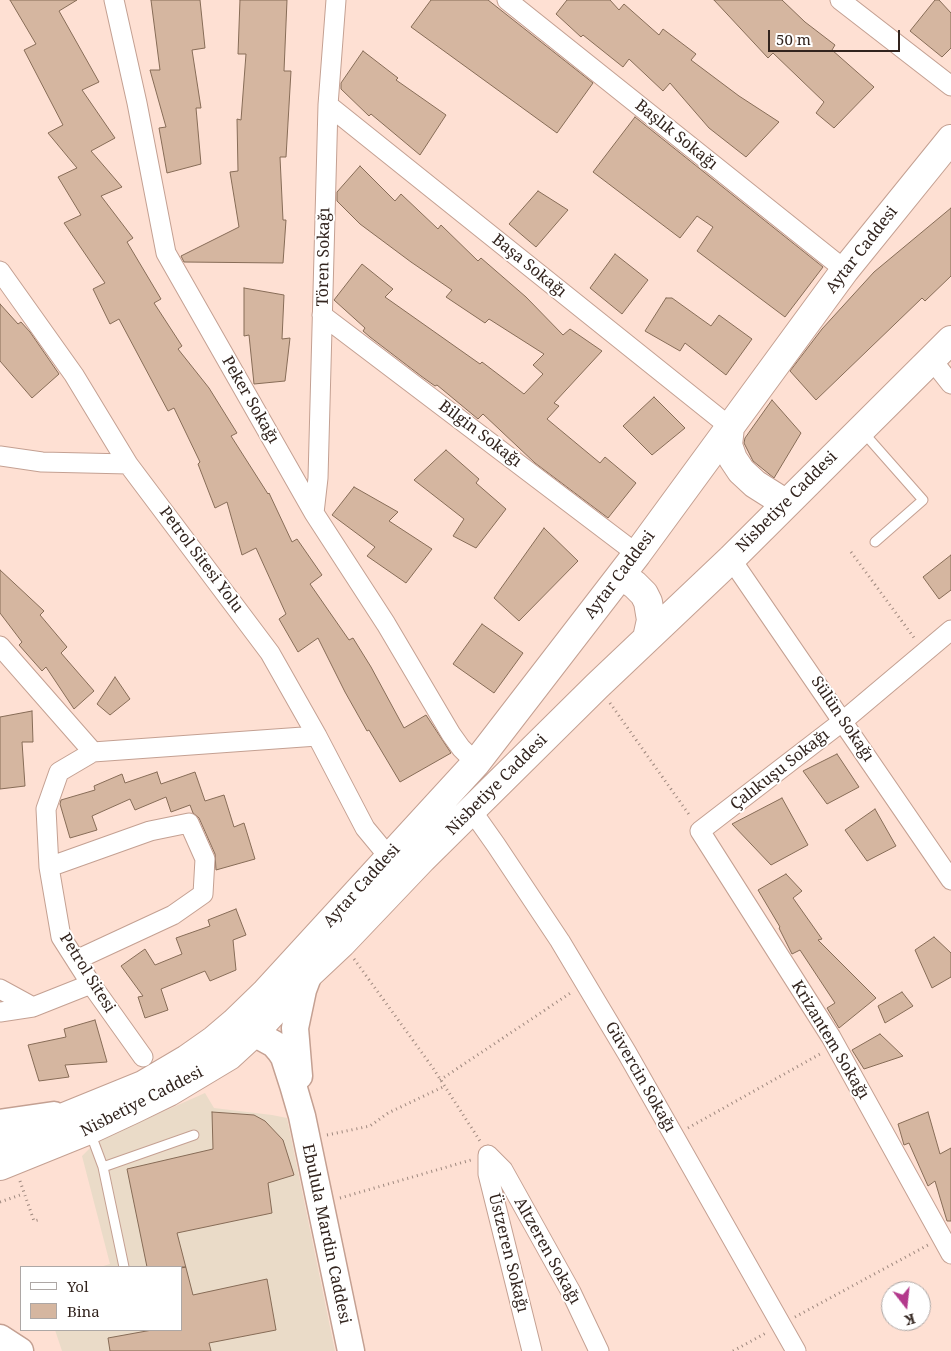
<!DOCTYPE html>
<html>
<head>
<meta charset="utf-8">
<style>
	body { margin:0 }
	#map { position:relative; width:951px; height:1351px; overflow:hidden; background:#fee0d3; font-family:"Noto Serif",serif }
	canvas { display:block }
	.legend { position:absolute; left:20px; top:1266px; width:162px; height:65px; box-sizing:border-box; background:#fff; border:1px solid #ada7a5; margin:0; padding:6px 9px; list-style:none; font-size:15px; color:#32241e }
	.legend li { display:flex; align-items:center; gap:10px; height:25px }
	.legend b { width:25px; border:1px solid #ada7a5 }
	.north { position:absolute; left:881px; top:1281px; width:50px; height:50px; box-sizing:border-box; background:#fff; border:1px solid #ada7a5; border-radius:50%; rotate:164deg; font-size:14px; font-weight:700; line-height:20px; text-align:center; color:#32241e }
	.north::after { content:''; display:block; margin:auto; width:18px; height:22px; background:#b3398c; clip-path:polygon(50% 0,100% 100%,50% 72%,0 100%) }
	.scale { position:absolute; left:768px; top:30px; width:132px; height:22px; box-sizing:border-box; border:2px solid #32241e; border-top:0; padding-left:6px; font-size:15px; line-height:18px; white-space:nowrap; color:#32241e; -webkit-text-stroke:4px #fff; paint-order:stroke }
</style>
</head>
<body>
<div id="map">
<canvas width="951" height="1351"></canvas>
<ul class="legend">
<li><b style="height:6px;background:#fff"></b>Yol</li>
<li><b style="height:14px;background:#d5b6a0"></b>Bina</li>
</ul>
<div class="north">K</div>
<div class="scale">50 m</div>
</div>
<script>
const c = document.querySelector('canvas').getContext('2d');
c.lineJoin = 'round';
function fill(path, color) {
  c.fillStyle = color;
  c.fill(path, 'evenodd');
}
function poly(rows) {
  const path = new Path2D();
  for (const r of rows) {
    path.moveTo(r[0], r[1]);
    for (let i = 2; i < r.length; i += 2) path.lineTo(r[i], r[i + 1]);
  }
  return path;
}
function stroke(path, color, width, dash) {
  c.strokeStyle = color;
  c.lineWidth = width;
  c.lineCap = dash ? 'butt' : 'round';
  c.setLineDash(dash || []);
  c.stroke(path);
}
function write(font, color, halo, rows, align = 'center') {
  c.font = font + ' "Noto Serif",serif';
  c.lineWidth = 4;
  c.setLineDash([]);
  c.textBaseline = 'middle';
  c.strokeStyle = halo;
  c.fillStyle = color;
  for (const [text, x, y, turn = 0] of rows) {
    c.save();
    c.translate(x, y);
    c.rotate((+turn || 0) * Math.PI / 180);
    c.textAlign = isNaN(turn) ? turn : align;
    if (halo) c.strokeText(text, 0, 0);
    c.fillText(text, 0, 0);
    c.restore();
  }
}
fill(poly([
	[205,1093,214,1108,272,1115,287,1118,335,1351,62,1351,55,1330,181,1330,181,1267,100,1267,110,1264,82,1156,97,1141]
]), '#eadbc8');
const building = poly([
	[10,0,77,0,59,11,99,82,82,90,115,138,91,151,122,187,101,196,133,238,127,242,161,299,154,303,182,346,178,349,209,388,237,433,231,436,268,494,269,493,292,542,297,539,322,575,310,584,349,640,353,638,371,667,404,728,426,715,451,753,400,782,369,730,367,731,345,692,318,638,298,652,279,619,286,614,256,548,242,555,227,502,215,508,198,464,200,462,174,408,168,411,119,319,110,324,93,289,105,283,64,223,81,215,58,177,77,168,48,133,63,125,24,50,36,44,10,0],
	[151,0,200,0,205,48,192,50,201,108,196,108,201,164,167,173,159,128,166,127,150,70,160,70,151,0],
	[240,0,287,0,284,71,291,71,286,157,280,157,283,220,286,220,283,263,184,262,181,256,239,227,230,172,238,171,237,119,241,120,246,54,238,54,240,0],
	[431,0,488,0,593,83,557,133,411,27,431,0],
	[567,0,610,0,619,10,624,4,659,35,663,29,696,54,691,60,739,96,779,122,746,157,709,128,670,83,663,91,629,59,623,67,583,35,581,37,556,14,567,0],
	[714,0,782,0,805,22,835,45,832,50,874,87,834,128,816,113,824,102,773,53,768,58,714,0],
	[935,0,939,0,951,13,951,48,942,57,910,31,935,0],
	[363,51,398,78,396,80,446,115,420,155,371,114,369,116,341,89,341,83,363,51],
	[635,117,823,267,785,317,697,251,713,227,697,216,680,238,593,172,635,117],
	[360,166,395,201,401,194,438,229,441,225,478,261,481,258,526,297,563,335,570,329,602,351,554,403,559,406,547,419,600,463,605,457,636,483,608,518,535,463,483,414,478,419,437,385,435,386,421,376,370,337,363,331,365,328,334,300,362,264,393,289,385,297,480,364,482,362,524,394,543,374,533,365,544,354,489,319,485,323,446,297,452,290,411,262,360,224,337,201,337,192,360,166],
	[538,191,568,210,536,247,509,224,538,191],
	[951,208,951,276,925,301,922,298,816,400,790,371,822,329,874,272,951,208],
	[615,254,648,280,622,314,590,288,615,254],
	[244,288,284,295,282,339,290,338,285,381,254,384,249,335,244,336,244,288],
	[666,298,672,298,711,326,719,315,752,339,726,375,685,343,680,351,645,331,666,298],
	[0,304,18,324,21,322,30,332,59,374,32,398,0,361,0,304],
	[654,397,685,428,652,455,623,426,654,397],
	[772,400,801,433,774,478,753,461,744,443,745,438,772,400],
	[446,450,479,479,476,483,506,509,476,548,453,536,464,519,414,480,446,450],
	[354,487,398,512,389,521,432,549,406,583,367,556,375,547,332,515,354,487],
	[544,528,578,561,519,621,494,598,544,528],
	[951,555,951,590,939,599,923,577,951,555],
	[0,570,44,611,40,615,67,647,61,653,94,691,74,709,46,667,42,671,19,645,22,642,0,613,0,570],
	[482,624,523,653,494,693,453,664,482,624],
	[115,677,130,699,110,715,97,704,115,677],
	[32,711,33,742,22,742,25,786,0,789,0,717,32,711],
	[837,754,859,787,827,804,803,771,837,754],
	[157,772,161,784,195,772,205,801,224,795,234,827,244,823,255,859,216,870,215,854,199,818,193,813,190,805,171,812,166,797,135,810,130,799,92,816,97,830,70,838,60,804,61,800,95,790,94,786,122,774,125,783,157,772],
	[782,798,808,845,771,865,732,824,782,798],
	[875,809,896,846,867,861,845,830,875,809],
	[786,874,802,891,793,898,822,939,818,940,876,998,839,1028,827,1008,835,1003,800,950,792,954,779,928,780,927,758,890,786,874],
	[236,909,246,935,233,940,236,970,210,981,205,971,161,989,168,1010,145,1018,138,997,143,996,121,966,145,949,155,965,182,954,176,938,210,926,208,920,236,909],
	[934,937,951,953,951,977,932,988,915,950,934,937],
	[902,992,913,1006,885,1023,878,1006,902,992],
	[95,1020,107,1062,65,1065,69,1077,39,1081,28,1045,66,1037,64,1029,95,1020],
	[880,1034,903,1056,864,1069,852,1050,880,1034],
	[212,1112,254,1115,265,1121,283,1140,294,1175,268,1183,272,1213,177,1233,193,1295,267,1279,276,1330,209,1343,211,1351,110,1351,108,1338,152,1330,181,1330,181,1268,186,1267,147,1267,127,1169,213,1149,212,1112],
	[928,1112,940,1154,951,1148,951,1221,947,1221,935,1181,928,1186,909,1143,904,1145,898,1124,928,1112]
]);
fill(building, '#d5b6a0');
stroke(building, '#876c57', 1);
const service = poly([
	[863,432,923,500,875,542],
	[90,1132,103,1167,124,1267],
	[103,1167,194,1135]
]);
const minor = poly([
	[114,0,137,103,166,253,314,513,386,624,451,734,461,748,476,763],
	[507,0,845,270],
	[840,0,951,86],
	[328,105,730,427],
	[0,271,74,375,128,464,270,653,317,736,365,828,389,857],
	[322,315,637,554],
	[932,360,951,384],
	[0,456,42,462,128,464],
	[314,513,318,478,328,105,336,0],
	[731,559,951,880],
	[951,630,843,721,700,831,831,1037,951,1254],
	[0,646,93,752],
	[472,811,496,845,560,941,627,1053,796,1351],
	[49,867,150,831,189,823,205,859,203,894,173,915,76,960],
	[0,989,33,1007],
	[0,1012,33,1007,91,984],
	[143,1057,91,984,61,937,49,867,46,809,59,772,93,752,317,736],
	[488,1155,503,1170,571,1292,599,1351],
	[488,1155,488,1174,532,1351]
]);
const secondary = poly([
	[254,1033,274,1044,280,1051,284,1057,293,1085,302,1116,351,1351],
	[299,1076,295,1028,303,990,309,974],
	[0,1123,54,1115],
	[0,1338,20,1351]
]);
const primary = poly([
	[730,427,728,445,733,459,741,471,755,484,785,503],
	[621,575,635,585,644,594,648,602,651,620,647,638],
	[0,1143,143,1085,187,1059,214,1040,234,1023,266,992,476,763,637,554,845,270,951,139],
	[0,1166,89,1130,134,1109,169,1092,229,1056,254,1033,309,974,342,943,422,859,597,686,731,559,951,340]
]);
stroke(service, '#c4a092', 11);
stroke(minor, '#c4a092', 21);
stroke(secondary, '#c4a092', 29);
stroke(primary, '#c4a092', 30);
stroke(poly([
	[851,552,915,639],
	[610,703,690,816],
	[354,959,433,1068,480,1141],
	[440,1080,572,992],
	[688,1128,820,1054],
	[327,1135,370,1126,388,1113,445,1086],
	[20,1181,34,1221,38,1220],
	[340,1198,471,1160],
	[0,1202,23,1194],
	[795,1317,928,1245],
	[733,1351,766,1333]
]), '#9e887e', 3, [1, 4]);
stroke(service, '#fff', 9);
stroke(minor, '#fff', 19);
stroke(secondary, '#fff', 26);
stroke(primary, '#fff', 28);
write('16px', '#32241e', '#fff', [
	["Başlık Sokağı",676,135,39],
	["Aytar Caddesi",862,250,-52],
	["Tören Sokağı",324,257,-89],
	["Başa Sokağı",529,266,39],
	["Peker Sokağı",250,400,60],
	["Bilgin Sokağı",480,434,37],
	["Nisbetiye Caddesi",787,502,-45],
	["Petrol Sitesi Yolu",201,560,53],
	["Aytar Caddesi",620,575,-53],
	["Sülün Sokağı",842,719,56],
	["Çalıkuşu Sokağı",780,770,-38],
	["Nisbetiye Caddesi",497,785,-45],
	["Aytar Caddesi",362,886,-48],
	["Petrol Sitesi",87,973,58],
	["Krizantem Sokağı",830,1040,59],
	["Güvercin Sokağı",640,1077,60],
	["Nisbetiye Caddesi",142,1102,-27],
	["Ebulula Mardin Caddesi",326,1234,78],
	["Altzeren Sokağı",547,1251,61],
	["Üstzeren Sokağı",508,1253,76]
]);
</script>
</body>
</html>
